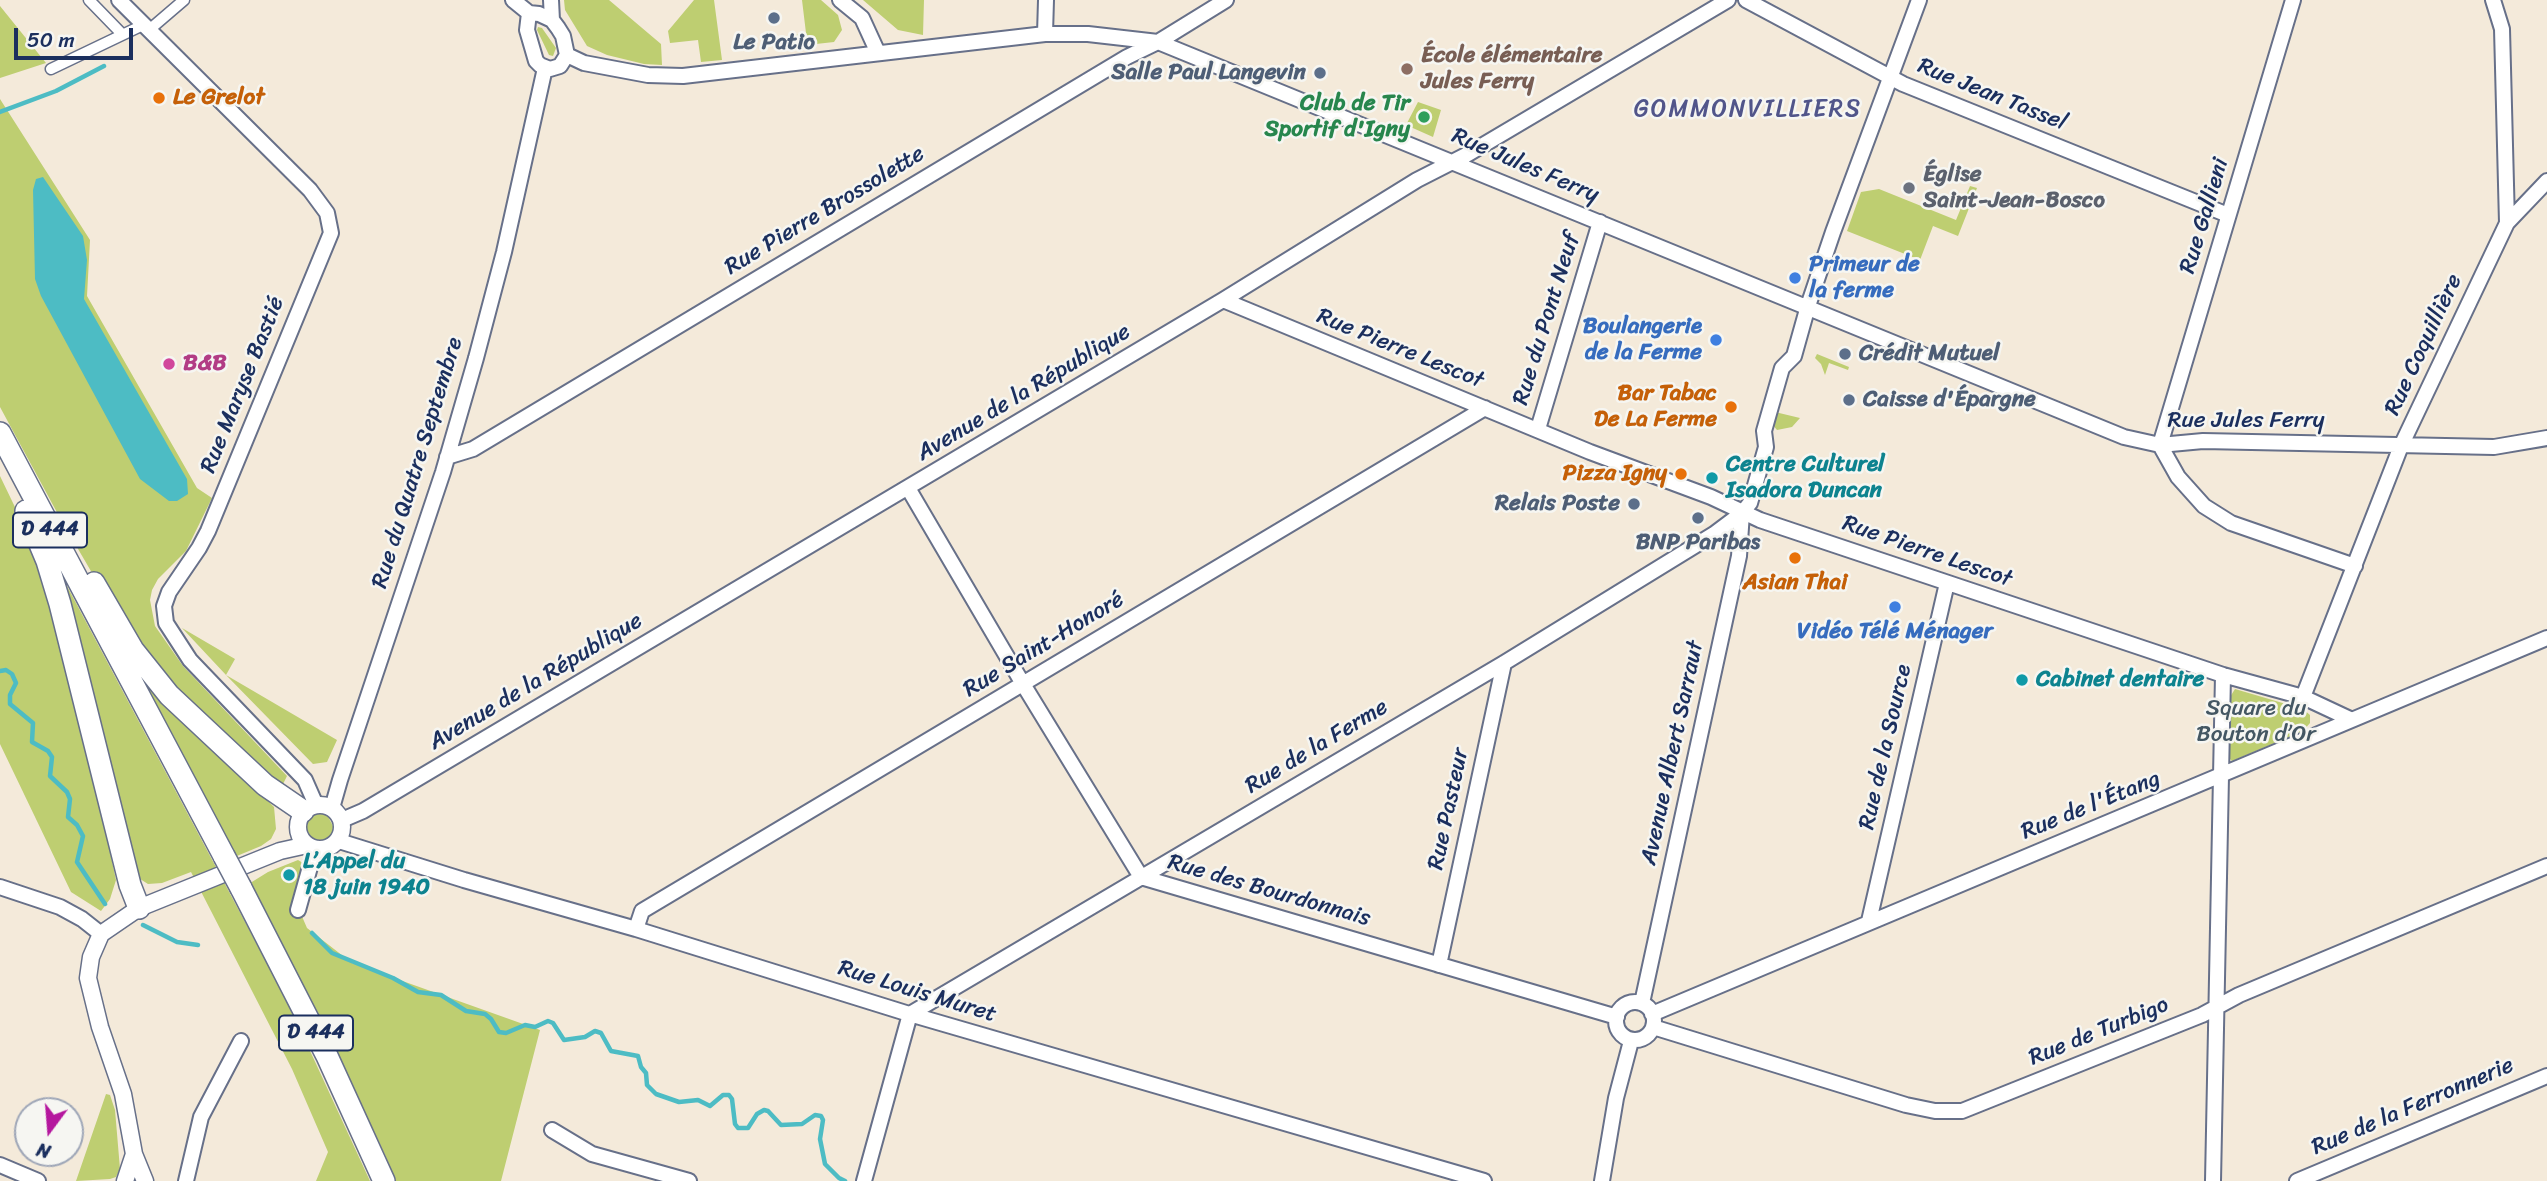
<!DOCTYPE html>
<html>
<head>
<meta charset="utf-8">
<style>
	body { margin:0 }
	#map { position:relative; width:2547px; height:1181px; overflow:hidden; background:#f4eada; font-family:Sriracha,sans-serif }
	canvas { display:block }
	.north { position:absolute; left:14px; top:1097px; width:70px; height:70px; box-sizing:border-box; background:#f6f6f2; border:2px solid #9ea6b7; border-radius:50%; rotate:196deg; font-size:19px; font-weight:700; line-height:28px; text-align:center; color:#1b2f5e }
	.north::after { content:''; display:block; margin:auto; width:24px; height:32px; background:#b5179e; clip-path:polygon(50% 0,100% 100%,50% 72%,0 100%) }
	.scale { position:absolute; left:14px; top:28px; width:119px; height:32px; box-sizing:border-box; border:4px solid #1b2f5e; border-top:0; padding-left:9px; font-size:21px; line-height:24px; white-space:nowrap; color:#1b2f5e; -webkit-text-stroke:5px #f6f6f2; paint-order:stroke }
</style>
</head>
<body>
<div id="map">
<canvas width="2547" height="1181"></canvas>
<div class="north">N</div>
<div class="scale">50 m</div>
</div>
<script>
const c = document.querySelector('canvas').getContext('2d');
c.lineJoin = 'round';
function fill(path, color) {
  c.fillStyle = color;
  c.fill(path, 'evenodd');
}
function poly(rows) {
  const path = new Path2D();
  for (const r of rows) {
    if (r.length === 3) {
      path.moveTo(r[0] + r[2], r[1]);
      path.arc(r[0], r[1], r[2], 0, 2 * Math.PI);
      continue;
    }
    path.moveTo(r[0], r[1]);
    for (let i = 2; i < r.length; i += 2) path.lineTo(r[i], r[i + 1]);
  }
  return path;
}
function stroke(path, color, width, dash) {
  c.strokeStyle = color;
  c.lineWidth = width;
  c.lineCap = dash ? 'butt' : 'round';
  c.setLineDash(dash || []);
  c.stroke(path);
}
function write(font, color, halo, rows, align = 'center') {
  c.font = font + ' Sriracha,sans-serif';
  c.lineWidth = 5;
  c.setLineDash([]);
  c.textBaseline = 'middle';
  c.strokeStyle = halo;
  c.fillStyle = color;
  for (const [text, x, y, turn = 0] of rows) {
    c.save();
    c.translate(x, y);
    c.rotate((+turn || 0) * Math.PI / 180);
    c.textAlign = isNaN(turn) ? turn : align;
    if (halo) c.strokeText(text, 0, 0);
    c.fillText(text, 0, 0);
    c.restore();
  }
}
fill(poly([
	[564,0,609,0,661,44,662,65,644,64,607,55,587,46,565,10],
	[694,0,714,0,722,60,701,62,698,40,670,43,668,31],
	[802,0,821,0,838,15,842,30,834,42,798,46,795,35,806,33],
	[863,0,924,0,923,35,898,30],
	[0,6,46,63,0,78],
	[538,27,542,28,556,48,553,56,549,55,537,30],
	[0,99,90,240,87,296,197,488,212,498,186,551,158,579,152,590,150,600,155,626,183,666,287,776,281,788,266,780,134,645,60,518,0,407],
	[1418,102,1441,110,1433,137,1406,125],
	[1970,186,1977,188,1958,236,1933,226,1920,260,1847,231,1861,192,1879,189,1956,220],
	[1817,354,1849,367,1848,370,1829,363,1825,375,1821,364,1815,358],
	[1775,412,1800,418,1792,427,1777,430,1772,424],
	[0,476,39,557,74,683,116,880,110,899,101,911,71,892,0,744],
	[63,585,67,586,288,1003,370,1181,316,1181,328,1152,292,1069,191,872,162,883,148,884,137,877],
	[182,628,235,659,226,675,337,740,327,762,313,764,226,675],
	[136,671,274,807,276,829,271,839,261,846,232,858],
	[2235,689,2303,709,2310,715,2310,723,2303,731,2232,761,2227,756,2230,697],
	[315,808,326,813,333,826,332,841,323,847,310,842,303,825,303,819],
	[298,860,303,863,303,867,294,898,307,928,352,963,540,1030,501,1181,395,1181,386,1157,326,1030,268,920,247,885,268,872],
	[106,1094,110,1095,115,1110,120,1169,116,1177,110,1179,76,1181]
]), '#bece71');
fill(poly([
	[43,177,83,236,87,260,84,299,187,479,188,494,177,501,169,501,140,479,41,296,35,279,33,190,36,179]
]), '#4dbcc4');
stroke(poly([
	[0,112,56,91,104,66],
	[0,671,6,670,12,674,16,683,10,695,10,704,33,723,32,742,48,751,52,757,50,776,67,792,70,799,68,817,77,825,83,836,77,862,105,904],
	[143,925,177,942,198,945],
	[312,933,332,953,393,978,418,992,441,995,466,1011,485,1014,491,1019,499,1032,506,1033,525,1025,535,1027,548,1021,553,1023,564,1040,585,1037,595,1031,601,1033,611,1051,638,1056,641,1067,646,1073,647,1085,656,1094,679,1102,698,1100,710,1106,723,1095,729,1095,732,1099,735,1124,738,1128,748,1128,757,1114,764,1110,768,1111,781,1125,802,1124,815,1115,821,1116,823,1120,820,1139,825,1164,839,1178,845,1181]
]), '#4dbcc4', 4.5);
const pedestrian = poly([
	[89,0,122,34],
	[149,30,184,0],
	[51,69,143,25]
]);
const minor = poly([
	[119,0,310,190,327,213,331,233,208,531,199,548,169,592,164,606,166,623,190,660,305,780,316,805],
	[513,0,529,13,539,14,552,20,558,28,563,36,567,55,560,66,550,69,540,65,536,61,527,30,529,13],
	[551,0,552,20],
	[840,0,862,18,878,53],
	[1746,0,1903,84,2228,215],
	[1045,34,1046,0],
	[567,55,584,63,648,75,683,76,1045,34,1088,34,1158,42,2124,437,2160,445,2203,441,2494,447,2547,438],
	[2507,223,2547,181],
	[1223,300,1590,452,1711,497,1760,520,2223,675,2303,697,2350,719],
	[1538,429,1600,222],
	[2160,445,2293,0],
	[2160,445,2178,477,2204,506,2231,523,2355,566],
	[447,457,473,449,1127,57,1158,42,1226,0],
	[908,488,1023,684,1141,877,1617,1017],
	[2303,697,2401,446,2507,223,2502,29,2493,0],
	[332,808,340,780,443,472,476,358,504,252,545,68],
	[342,820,363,811,1223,300,1417,180,1468,154,1728,0],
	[339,841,464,880,636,929,906,1013,1484,1181],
	[0,887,60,907,82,919,101,934],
	[298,910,315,849],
	[1869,921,1947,583],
	[636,929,642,911,1485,408],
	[1439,965,1504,663],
	[1635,1021,19],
	[1642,1003,1739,556,1742,513],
	[1652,1014,2547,638],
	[1653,1027,1906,1105,1935,1111,1962,1111,2202,1015,2239,995,2547,866],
	[552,1130,592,1154,689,1181],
	[0,1165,38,1181],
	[186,1181,201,1117,241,1041],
	[864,1181,910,1014,1504,663,1714,534,1742,513,1750,503,1766,447,1764,431,1782,368,1794,356,1808,306,1833,232,1919,0],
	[1602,1181,1616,1098,1631,1041],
	[2213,1181,2223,675],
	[2297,1181,2547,1076]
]);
const tertiary = poly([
	[320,827,22],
	[125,1181,134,1154],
	[145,1181,134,1154,123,1094,100,1027,88,978,91,957,101,934,139,908,280,851,307,845]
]);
const primary = poly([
	[0,433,224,856],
	[26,511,47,561,60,604,130,885,139,908],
	[94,583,133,650,169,695,265,785,303,811],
	[241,888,327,1056,384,1181]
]);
stroke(pedestrian, '#677089', 13);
stroke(minor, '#677089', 18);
stroke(tertiary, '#677089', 19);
stroke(primary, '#677089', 24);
stroke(pedestrian, '#fff', 10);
stroke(minor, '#fff', 14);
stroke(tertiary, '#fff', 16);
stroke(primary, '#fff', 21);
const primaryBridge = poly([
	[224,856,241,888]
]);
stroke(primaryBridge, '#677089', 24, []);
stroke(primaryBridge, '#fff', 21);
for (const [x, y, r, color] of [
	[774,18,7,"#5c6f8a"],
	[1407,69,7,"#8d6e63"],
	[1320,73,7,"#5c6f8a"],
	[159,98,7,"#e8710a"],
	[1424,117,7,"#2e9e5b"],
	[1909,188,7,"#6b7280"],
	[1795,278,7,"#3f7fe0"],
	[1716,340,7,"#3f7fe0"],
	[1845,354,7,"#5c6f8a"],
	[169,364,7,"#d1479c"],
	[1849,400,7,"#5c6f8a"],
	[1731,407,7,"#e8710a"],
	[1681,474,7,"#e8710a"],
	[1712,478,7,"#0f9aa8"],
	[1634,504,7,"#5c6f8a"],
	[1698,518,7,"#5c6f8a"],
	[1795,558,7,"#e8710a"],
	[1895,607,7,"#3f7fe0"],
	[2022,680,7,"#0f9aa8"],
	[289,875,7,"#0f9aa8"]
]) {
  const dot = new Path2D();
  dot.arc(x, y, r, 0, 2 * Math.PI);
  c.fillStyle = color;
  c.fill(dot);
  stroke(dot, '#f6f6f2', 2.5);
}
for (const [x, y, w] of [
	[50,530,74],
	[316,1033,74]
]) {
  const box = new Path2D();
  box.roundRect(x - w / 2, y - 17.5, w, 35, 5);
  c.fillStyle = '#f6f6f2';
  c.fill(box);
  stroke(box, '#1b2f5e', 2);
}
write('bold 21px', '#1b2f5e', null, [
	["D 444",50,530],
	["D 444",316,1033]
]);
write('bold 23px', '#4e5e75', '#f6f6f2', [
	["Le Patio",774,43],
	["Salle Paul Langevin",1306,73,"right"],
	["Crédit Mutuel",1859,354,"left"],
	["Caisse d'Épargne",1863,400,"left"],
	["Relais Poste",1620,504,"right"],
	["BNP Paribas",1698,543]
]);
write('bold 23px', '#785e54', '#f6f6f2', [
	["École élémentaire",1421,56],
	["Jules Ferry",1421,82]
], 'left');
write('23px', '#1b2f5e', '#f6f6f2', [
	["Rue Jean Tassel",1992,95,22],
	["Rue Jules Ferry",1525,166,23],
	["Rue Pierre Brossolette",825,211,-31],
	["Rue Gallieni",2205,216,-73],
	["Rue du Pont Neuf",1547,319,-73],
	["Rue Coquillière",2424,345,-65],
	["Rue Pierre Lescot",1400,349,22],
	["Rue Maryse Bastié",243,385,-68],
	["Avenue de la République",1024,393,-31],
	["Rue Jules Ferry",2246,421],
	["Rue du Quatre Septembre",418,463,-73],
	["Rue Pierre Lescot",1927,552,19],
	["Rue Saint-Honoré",1044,645,-31],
	["Avenue de la République",536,682,-31],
	["Rue de la Ferme",1317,747,-31],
	["Rue de la Source",1886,747,-77],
	["Avenue Albert Sarraut",1673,753,-78],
	["Rue de l'Étang",2091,806,-22],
	["Rue Pasteur",1449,809,-78],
	["Rue des Bourdonnais",1269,891,16],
	["Rue Louis Muret",917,992,17],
	["Rue de Turbigo",2099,1032,-22],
	["Rue de la Ferronnerie",2413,1107,-23]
]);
write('bold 23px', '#c56008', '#f6f6f2', [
	["Le Grelot",173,98,"left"],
	["Bar Tabac",1717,394],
	["De La Ferme",1717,420],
	["Pizza Igny",1667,474],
	["Asian Thai",1795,583,"center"]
], 'right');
write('bold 23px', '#27864d', '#f6f6f2', [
	["Club de Tir",1410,104],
	["Sportif d'Igny",1410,130]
], 'right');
write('bold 23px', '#5b616d', '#f6f6f2', [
	["Église",1923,175],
	["Saint-Jean-Bosco",1923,201]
], 'left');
write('bold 23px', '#366cbe', '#f6f6f2', [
	["Primeur de",1809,265],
	["la ferme",1809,291],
	["Boulangerie",1702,327,"right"],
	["de la Ferme",1702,353,"right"],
	["Vidéo Télé Ménager",1895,632,"center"]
], 'left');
write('bold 23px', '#b23c85', '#f6f6f2', [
	["B&B",183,364]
], 'left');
write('bold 23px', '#0d838f', '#f6f6f2', [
	["Centre Culturel",1726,465],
	["Isadora Duncan",1726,491],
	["Cabinet dentaire",2036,680],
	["L’Appel du",303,862],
	["18 juin 1940",303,888]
], 'left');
write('23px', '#445763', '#f6f6f2', [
	["Square du",2256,709],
	["Bouton d’Or",2256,735]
]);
c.letterSpacing = '2px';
write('24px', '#51558a', '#f6f6f2', [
	["GOMMONVILLIERS",1748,110]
]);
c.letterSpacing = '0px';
</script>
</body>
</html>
